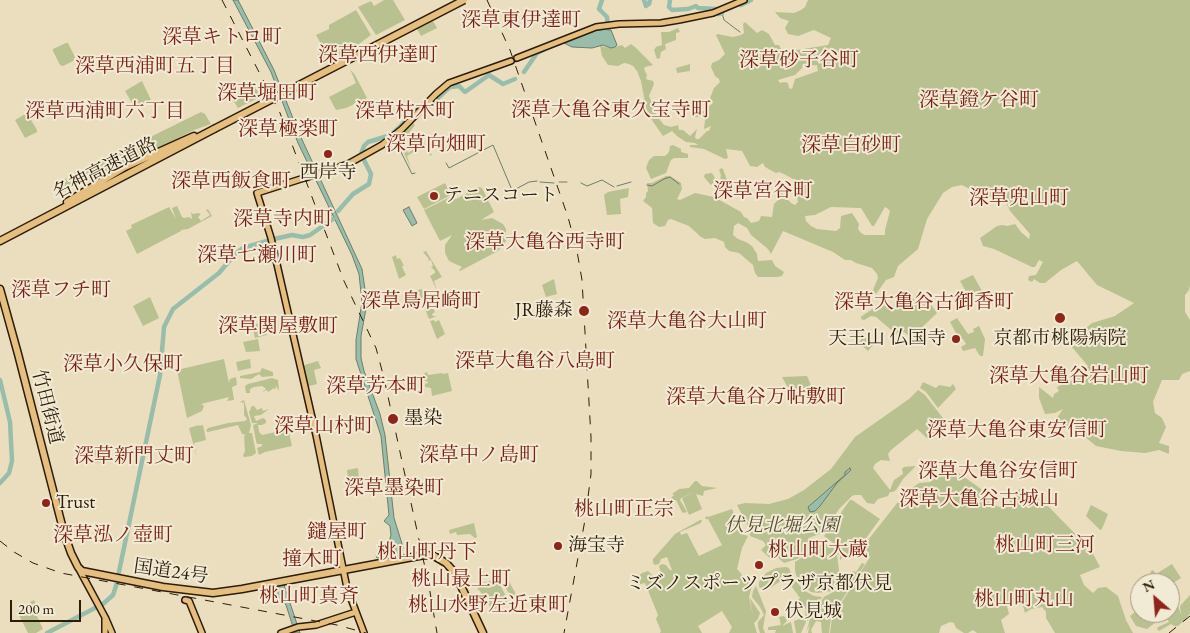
<!DOCTYPE html>
<html>
<head>
<meta charset="utf-8">
<style>
	body { margin:0 }
	#map { position:relative; width:1190px; height:633px; overflow:hidden; background:#eadebe; font-family:"EB Garamond",serif }
	canvas { display:block }
	.north { position:absolute; left:1130px; top:573px; width:50px; height:50px; box-sizing:border-box; background:#f1ead5; border:1px solid #a39883; border-radius:50%; rotate:333deg; font-size:14px; font-weight:700; line-height:20px; text-align:center; color:#2e1c08 }
	.north::after { content:''; display:block; margin:auto; width:18px; height:22px; background:#8f2418; clip-path:polygon(50% 0,100% 100%,50% 72%,0 100%) }
	.scale { position:absolute; left:10px; top:600px; width:71px; height:22px; box-sizing:border-box; border:2px solid #2e1c08; border-top:0; padding-left:6px; font-size:15px; line-height:18px; white-space:nowrap; color:#2e1c08; -webkit-text-stroke:4px #f1ead5; paint-order:stroke }
</style>
</head>
<body>
<div id="map">
<canvas width="1190" height="633"></canvas>
<div class="north">N</div>
<div class="scale">200 m</div>
</div>
<script>
const c = document.querySelector('canvas').getContext('2d');
c.lineJoin = 'round';
function fill(path, color) {
  c.fillStyle = color;
  c.fill(path, 'evenodd');
}
function poly(rows) {
  const path = new Path2D();
  for (const r of rows) {
    path.moveTo(r[0], r[1]);
    for (let i = 2; i < r.length; i += 2) path.lineTo(r[i], r[i + 1]);
  }
  return path;
}
function stroke(path, color, width, dash) {
  c.strokeStyle = color;
  c.lineWidth = width;
  c.lineCap = dash ? 'butt' : 'round';
  c.setLineDash(dash || []);
  c.stroke(path);
}
function write(font, color, halo, rows, align = 'center') {
  c.font = font + ' "EB Garamond","Noto Serif JP",serif';
  c.lineWidth = 4;
  c.setLineDash([]);
  c.textBaseline = 'middle';
  c.strokeStyle = halo;
  c.fillStyle = color;
  for (const [text, x, y, turn = 0] of rows) {
    c.save();
    c.translate(x, y);
    c.rotate((+turn || 0) * Math.PI / 180);
    c.textAlign = isNaN(turn) ? turn : align;
    if (halo) c.strokeText(text, 0, 0);
    c.fillText(text, 0, 0);
    c.restore();
  }
}
fill(poly([
	[384,0,393,0,405,20,376,35,358,7,371,1,374,6],
	[808,0,1190,0,1190,285,1189,290,1185,295,1185,312,1190,320,1190,371,1182,374,1179,380,1162,380,1153,402,1155,413,1162,418,1166,427,1159,443,1169,446,1169,454,1159,450,1145,453,1121,451,1096,446,1078,431,1073,430,1074,427,1053,427,1055,421,1063,409,1055,413,1045,414,1039,398,1039,387,1053,398,1054,394,1059,391,1057,387,1061,385,1058,378,1061,377,1066,382,1069,382,1074,379,1080,372,1087,368,1088,366,1071,346,1075,337,1092,323,1115,316,1134,303,1097,285,1077,261,1061,270,1045,283,1040,283,1034,279,1032,282,1028,280,1029,276,1036,275,1043,262,1039,260,1035,267,1032,267,994,249,983,246,980,238,997,226,1003,225,1007,226,1015,224,1021,232,1029,239,1030,234,1010,211,1006,202,996,198,984,196,962,185,952,187,943,193,927,219,918,249,898,266,894,277,886,280,876,294,873,290,878,278,877,274,872,268,856,263,851,260,845,260,833,252,783,231,771,254,768,249,751,235,747,228,738,223,734,226,733,235,738,239,746,242,752,246,757,254,758,261,772,260,775,266,784,272,782,276,777,277,758,277,755,273,753,265,739,253,729,251,725,247,724,242,715,238,705,239,701,237,689,226,671,219,668,220,665,226,659,227,653,223,652,208,643,201,646,197,646,193,648,191,647,183,652,183,666,176,670,176,681,183,682,189,677,199,680,200,695,193,714,197,741,212,744,217,747,218,751,223,759,221,761,216,772,217,774,204,780,198,781,192,791,203,795,205,798,202,795,180,784,174,779,172,776,173,765,167,763,163,757,167,750,166,742,151,726,149,728,158,725,159,704,149,690,147,690,145,698,145,695,143,686,142,677,136,672,131,663,136,647,113,641,81,637,71,633,66,629,64,624,63,618,66,608,65,602,56,600,46,611,48,622,45,625,48,631,44,635,47,653,65,645,67,644,69,647,75,646,79,653,81,654,84,649,96,657,116,664,125,671,127,678,125,679,130,683,130,690,136,697,129,695,137,696,139,699,139,707,131,709,131,711,126,704,129,705,120,703,117,695,117,694,115,696,112,704,111,713,103,710,98,714,88,720,82,719,79,715,76,711,67,712,63,719,60,725,54,716,35,717,34,733,37,741,35,744,33,743,24,745,22,757,33,762,30,769,34,775,45,779,45,781,49,785,52,828,45,831,38,814,30,798,36,788,34,785,28,789,21,780,18,775,12,794,13,801,10,805,7],
	[817,65,818,71,795,79,792,89,789,88,788,83,784,82,780,83,778,80,795,75,804,66],
	[831,207,861,208,872,226,874,226,885,207,887,208,890,211,885,230,885,235,865,235,861,233,858,229,859,224,852,213,841,216,840,228,836,231,817,229,811,226,806,221,805,216,815,215],
	[356,10,371,35,359,44,360,45,323,64,318,54,325,51,316,35,329,29,329,25],
	[433,21,437,28,421,36,417,29],
	[678,28,680,32,676,33,676,40,665,44,666,49,661,52,660,58,657,59,654,50,656,47,662,45,661,32,669,32],
	[66,43,68,43,75,57,75,60,63,66,60,65,53,51,53,49],
	[690,64,690,71,677,73,676,68],
	[350,69,355,75,367,98,346,108,336,110,329,97,356,83],
	[142,81,151,100,135,108,125,91],
	[255,85,260,97,238,108,231,97],
	[201,112,205,114,211,124,194,130,162,147,135,158,92,182,87,179,60,194,55,184],
	[27,113,37,130,37,132,25,138,15,120],
	[418,118,413,123,415,125,409,133,401,139,408,153,424,143,432,155,429,156,430,155,424,145,407,156,411,169,401,146,395,138,404,132],
	[673,145,681,149,681,152,688,154,688,158,674,158,671,160,666,173,651,179,646,168,649,160,654,156,665,156,669,152,670,146],
	[721,168,723,169,728,183,732,188,732,191,725,194,722,190,710,184,704,177,705,174,712,173,716,180,720,181,721,175,719,170],
	[445,183,451,195,424,209,417,197],
	[479,187,482,188,494,212,481,220,492,218,503,224,506,229,506,241,498,251,460,271,459,270,462,267,449,261,445,253,445,245,452,235,440,241,424,210,452,196,456,199],
	[629,188,628,197,620,199,621,214,607,215,604,195,608,192],
	[177,206,182,217,184,218,189,217,192,219,191,212,193,214,198,213,201,214,198,217,201,221,210,215,206,210,208,209,212,216,188,229,181,230,181,231,137,254,126,231,132,228,131,225,169,207,176,219,172,208],
	[426,251,442,277,434,281,437,290,430,276,435,273,435,271,431,267,433,266,431,260,428,261,429,259,423,252],
	[396,255,397,259,400,258,404,266,402,266,403,269,406,275,399,279,392,257],
	[973,275,982,291,969,297,960,281],
	[554,279,557,294,546,297,542,285],
	[421,289,424,291,435,312,432,314,433,316,437,316,429,319,419,293,417,294,416,291],
	[920,290,937,313,911,338,904,332,896,334,876,317,871,316,864,320,861,319,861,317,862,316,877,306,883,305,888,307,911,302,915,295],
	[150,297,159,318,143,326,133,306],
	[957,318,968,334,974,332,973,329,979,326,985,339,983,356,980,356,975,348,963,351,961,347,966,344,963,339,961,339,956,333,950,322],
	[434,320,435,322,439,320,445,334,437,339,430,321],
	[264,322,267,335,255,338,252,325],
	[863,336,875,343,868,351,859,343],
	[258,339,260,351,246,352,243,342],
	[224,359,229,383,230,379,236,377,237,385,232,387,234,400,227,401,229,397,201,404,204,406,202,411,187,418,177,370],
	[250,359,251,368,238,371,236,362],
	[318,361,321,368,314,370,317,384,306,387,301,366],
	[262,368,273,372,273,376,262,377,259,374,251,379,240,378,240,376,260,372],
	[427,372,428,375,442,373,442,374,448,373,452,391,432,396,431,388,425,387,425,382,425,384,428,383,428,382,424,380,423,374],
	[807,376,811,385,792,395,782,377],
	[272,378,278,380,279,391,276,386,275,390,274,388,268,392,267,390,262,392,266,389,262,386,254,387,250,389,250,393,246,393,245,386,248,384],
	[923,382,936,388,939,385,950,387,953,384,956,389,938,408,926,392,920,388],
	[918,390,925,395,946,422,929,440,917,429,891,450,888,454,890,461,881,460,875,464,873,468,890,490,894,480,903,474,902,469,904,467,915,466,915,467,903,479,896,490,893,492,890,492,888,496,878,499,874,504,867,503,861,495,855,495,852,496,839,509,830,523,819,534,809,538,811,547,810,550,797,559,784,563,775,555,771,559,761,550,766,545,763,541,750,536,750,531,737,505,745,503,769,504,788,499,804,490,831,469,855,437,909,399],
	[244,400,251,425,249,433,252,433,256,453,252,456,244,457,243,456,245,451,244,436,246,435,242,434,238,425,208,432,206,431,208,428,228,423,245,421,247,419,244,415,244,403,240,402],
	[252,406,254,406,257,410,262,408,263,411,269,409,261,415,254,416,256,421,263,418,266,420,266,423,262,425,258,425,259,432,262,435,285,430,289,433,292,446,265,452,259,455,257,448,262,446,262,444,257,444,256,441,253,425,258,423,252,423,249,412],
	[199,425,199,426,203,425,206,440,194,443,197,458,189,428],
	[107,443,105,462,84,463,82,461,80,451],
	[949,466,981,489,983,498,999,507,1008,504,1021,487,1045,503,1091,550,1100,567,1080,575,1084,585,1093,593,1098,588,1106,587,1118,596,1126,620,1133,633,1055,633,1046,618,1046,612,1042,607,1031,609,1025,613,1023,606,1014,602,1007,606,1009,614,1001,620,1005,633,977,633,973,630,968,633,964,633,956,628,954,623,950,622,941,626,939,633,830,633,832,618,870,557,866,550,868,540,905,493,919,483,930,482,941,474],
	[358,468,359,479,348,480,347,470],
	[695,481,697,481,702,486,717,488,704,491,703,496,696,494,702,509,689,515,682,498,696,491,681,498,680,500,687,512,684,513,682,512,676,500,672,501,671,498,674,495,672,494,679,489,689,488],
	[850,500,852,500,880,519,853,556,850,556,824,536],
	[1091,505,1108,514,1102,529,1100,530,1086,516],
	[732,509,742,534,748,536,742,548,737,569,752,586,749,597,753,615,750,598,760,613,758,619,754,623,757,633,729,633,732,627,722,611,698,626,702,633,660,633,661,631,656,619,658,615,645,583,636,585,633,583,633,580,642,573,648,571,655,578,661,574,659,566,662,564,666,565,670,570,672,570,667,557,661,559,659,564,655,565,653,563,653,559,675,534,700,520,702,520,701,523,680,532,681,535,687,533,699,556,722,545,708,519,705,519,706,516,708,517],
	[474,523,477,537,475,538,470,534,457,535,456,532,450,534,449,530],
	[828,544,835,549,837,548,844,553,840,561,840,554,837,555,839,570,844,577,841,583,831,591,818,593,811,592,798,581,795,571,795,562,821,545],
	[862,563,865,564,831,617,829,633,822,633,821,622,816,621,811,630,812,633,808,633,810,623,806,633,811,615,824,597,837,590,847,575,853,571,856,572],
	[1172,564,1181,578,1170,585,1170,583,1151,583,1156,579,1150,572,1153,570,1156,574],
	[786,567,789,568,791,573,784,579,770,588,764,590,759,587,759,582,766,573,776,568],
	[506,576,517,596,512,598,503,584,506,582,504,577],
	[790,576,792,576,803,590,814,596,822,597,810,613,808,621,805,618,806,622,801,633,796,633,794,621,805,617,806,609,800,605,798,600,800,598,787,580],
	[497,579,508,600,507,603,490,611,491,609,486,598,483,597,480,591,477,589,479,588,479,584],
	[756,586,766,611,763,628,765,633,760,633,758,627,758,622,764,615,760,607,752,597,753,591],
	[1170,589,1174,593,1181,615,1180,606,1190,595,1190,613,1186,619,1178,626,1174,626,1171,624,1159,631,1157,629,1158,627,1169,622,1164,613,1170,613],
	[34,600,40,611,36,614,43,629,36,633,28,633,17,611,31,605,30,602],
	[1140,608,1140,613,1160,613,1162,617,1147,629,1136,626,1130,616],
	[783,616,785,617,787,621,782,626,791,622,793,633,775,633,776,630,768,630,768,627,781,625,779,617]
]), '#b9c190');
const water = poly([
	[233,0,238,0,274,70,298,131,362,269,367,303,361,336,361,358,364,371,380,414,385,435,394,518,403,547,402,551,397,556,380,559,380,557,377,558,376,555,387,550,391,535,390,526,384,521,389,515,381,436,356,359,356,340,362,302,359,274,352,255,298,143,271,72,233,0],
	[604,28,607,30,611,30,617,45,615,47,611,48,603,45,592,48,572,47,564,43,563,41,591,31,601,30,604,28],
	[409,207,417,223,412,226,403,210,409,207],
	[850,468,851,470,837,483,820,506,815,511,810,512,808,507,845,475,845,472,850,468],
	[284,585,300,633,295,633,286,605,274,592,275,587,284,585]
]);
fill(water, '#99bdab');
stroke(water, '#6e7d6a', 1);
stroke(poly([
	[722,13,724,20,740,32],
	[394,138,412,174,415,173],
	[446,163,449,168,493,145,512,190],
	[540,182,554,183],
	[559,182,567,182],
	[581,183,587,186,602,180,614,187],
	[647,185,652,186,664,179,670,177,679,184],
	[617,186,631,182],
	[514,190,529,182,537,181],
	[330,222,331,215]
]), '#6e7d6a', 1);
stroke(poly([
	[602,0,599,9,607,17,608,27,603,32],
	[644,0,646,6,649,4,650,0],
	[670,0,669,7,672,10,688,9,696,6,698,8,716,9],
	[741,5,751,0],
	[718,14,722,13],
	[524,72,537,53,543,50],
	[338,211,353,194,369,184,371,174,361,154,364,146,368,142,391,135,418,109,422,106,429,106,450,87,459,86,465,92,489,75,503,84,515,79],
	[0,380,10,422,12,461,9,473,0,483],
	[103,604,113,595,116,586,160,375,164,327,173,309,219,273,235,254,243,248,274,239,292,235,303,237,310,235,333,219],
	[47,633,95,608]
]), '#99bdab', 4.5);
const major = poly([
	[517,58,596,27,619,24,661,23,679,20,713,13,744,0],
	[308,177,348,164,382,145,402,129,436,94,449,83,511,61],
	[304,178,257,193,271,238,316,435,347,588,364,633],
	[79,569,106,619,112,633],
	[185,600,189,601,202,633],
	[105,619,105,633],
	[281,633,298,627,316,625,356,612]
]);
const highway = poly([
	[67,202,125,167,194,136],
	[0,241,214,129],
	[0,289,18,354,64,533,71,553,78,567,82,571,163,587,213,593,242,589,413,557],
	[434,556,446,563,455,573,483,633]
]);
stroke(major, '#2e1c08', 8);
stroke(highway, '#2e1c08', 9);
stroke(major, '#e5bf7f', 5);
stroke(highway, '#e5bf7f', 6);
stroke(poly([
	[222,0,280,113,344,281,376,348,384,378,429,586,437,633],
	[487,0,510,50,568,217,577,251,582,280,591,437,591,474,585,520,564,633],
	[0,541,14,552,33,563,61,573,337,625,366,633],
	[1169,633,1190,616]
]), '#2e1c08', 1, [9, 9]);
const majorBridge = poly([
	[304,178,308,177]
]);
const highwayBridge = poly([
	[214,129,464,0],
	[413,557,425,555,434,556]
]);
stroke(majorBridge, '#2e1c08', 8, []);
stroke(highwayBridge, '#2e1c08', 9, []);
stroke(majorBridge, '#e5bf7f', 5);
stroke(highwayBridge, '#e5bf7f', 6);
for (const [x, y, r, color] of [
	[328,154,5,"#8f2418"],
	[434,196,5,"#8f2418"],
	[584,311,6,"#8f2418"],
	[1060,318,6,"#8f2418"],
	[956,339,5,"#8f2418"],
	[393,419,6,"#8f2418"],
	[46,503,5,"#8f2418"],
	[558,546,5,"#8f2418"],
	[759,565,5,"#8f2418"],
	[775,612,5,"#8f2418"]
]) {
  const dot = new Path2D();
  dot.arc(x, y, r, 0, 2 * Math.PI);
  c.fillStyle = color;
  c.fill(dot);
  stroke(dot, '#f1ead5', 2);
}
write('19px', '#2e1c08', '#f1ead5', [
	["名神高速道路",105,169,-27],
	["竹田街道",47,407,76],
	["国道24号",171,572,8]
]);
write('19px', '#2e1c08', '#f1ead5', [
	["西岸寺",328,173,"center"],
	["テニスコート",444,196],
	["JR藤森",573,311,"right"],
	["天王山 仏国寺",946,339,"right"],
	["京都市桃陽病院",1060,339,"center"],
	["墨染",404,419],
	["Trust",56,503],
	["海宝寺",568,546],
	["ミズノスポーツプラザ京都伏見",759,584,"center"],
	["伏見城",785,612]
], 'left');
write('italic 19px', '#584e31', '#f1ead5', [
	["伏見北堀公園",782,526]
]);
write('20px', '#7a1f14', '#f1ead5', [
	["深草東伊達町",521,21],
	["深草キトロ町",222,38],
	["深草西伊達町",378,56],
	["深草砂子谷町",799,61],
	["深草西浦町五丁目",155,67],
	["深草堀田町",267,94],
	["深草鐙ケ谷町",979,101],
	["深草大亀谷東久宝寺町",611,111],
	["深草西浦町六丁目",105,112],
	["深草枯木町",405,112],
	["深草極楽町",288,130],
	["深草向畑町",436,145],
	["深草白砂町",851,146],
	["深草西飯食町",231,182],
	["深草宮谷町",763,192],
	["深草兜山町",1019,199],
	["深草寺内町",283,220],
	["深草大亀谷西寺町",545,243],
	["深草七瀬川町",257,256],
	["深草フチ町",61,291],
	["深草鳥居崎町",421,302],
	["深草大亀谷古御香町",924,303],
	["深草大亀谷大山町",687,322],
	["深草関屋敷町",278,327],
	["深草大亀谷八島町",535,362],
	["深草小久保町",123,365],
	["深草大亀谷岩山町",1069,377],
	["深草芳本町",376,387],
	["深草大亀谷万帖敷町",756,398],
	["深草山村町",324,427],
	["深草大亀谷東安信町",1017,431],
	["深草中ノ島町",479,456],
	["深草新門丈町",134,457],
	["深草大亀谷安信町",998,472],
	["深草墨染町",394,489],
	["深草大亀谷古城山",979,500],
	["桃山町正宗",624,510],
	["鑓屋町",337,533],
	["深草泓ノ壺町",113,536],
	["桃山町三河",1045,546],
	["桃山町大蔵",818,551],
	["桃山町丹下",427,553],
	["撞木町",312,560],
	["桃山最上町",461,580],
	["桃山町真斉",309,597],
	["桃山町丸山",1024,600],
	["桃山水野左近東町",488,606]
]);
</script>
</body>
</html>
